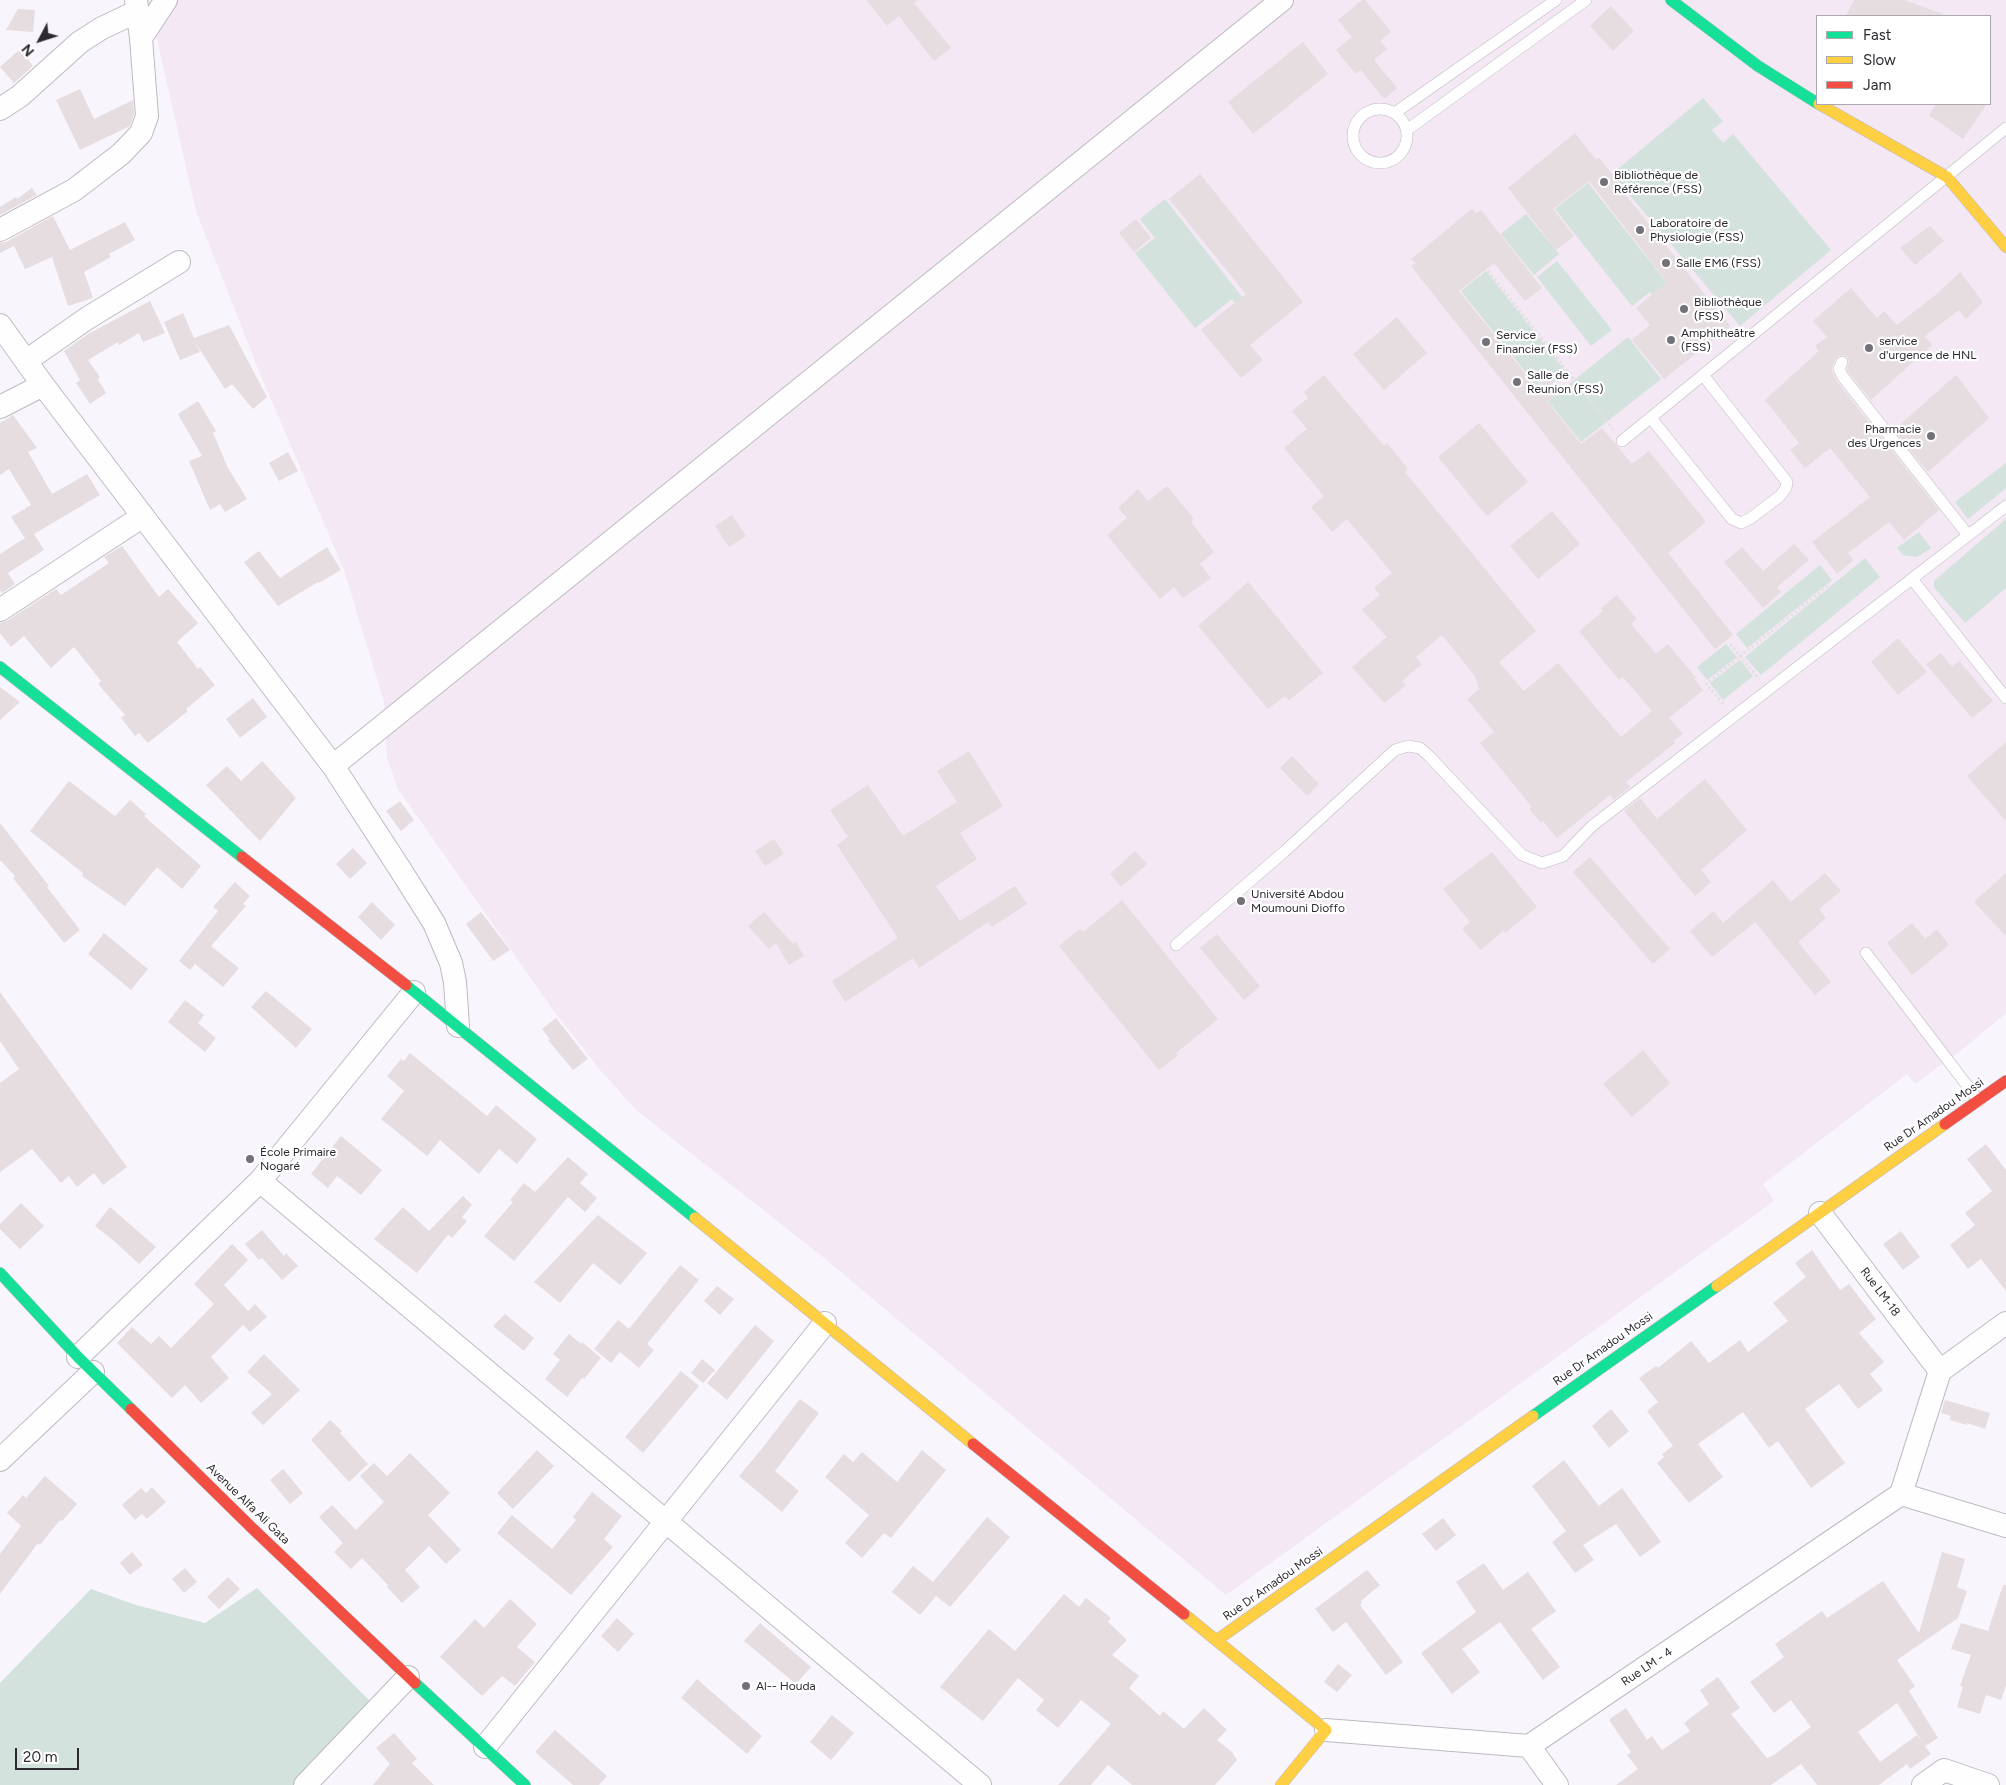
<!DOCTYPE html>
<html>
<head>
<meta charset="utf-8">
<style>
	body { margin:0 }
	#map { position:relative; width:2006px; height:1785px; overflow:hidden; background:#f8f5fc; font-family:Figtree,sans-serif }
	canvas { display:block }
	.legend { position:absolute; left:1816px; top:15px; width:175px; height:90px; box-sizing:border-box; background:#fff; border:1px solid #aba9ad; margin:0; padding:6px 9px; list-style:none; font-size:15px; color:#2c2931 }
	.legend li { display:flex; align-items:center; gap:10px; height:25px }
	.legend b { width:25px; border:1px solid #aba9ad }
	.north { position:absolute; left:15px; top:15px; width:50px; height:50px; -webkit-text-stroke:4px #fff; paint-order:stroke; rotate:230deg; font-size:14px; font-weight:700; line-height:20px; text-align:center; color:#2c2931 }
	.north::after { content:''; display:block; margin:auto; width:18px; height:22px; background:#2c2931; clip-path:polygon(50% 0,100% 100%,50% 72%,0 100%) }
	.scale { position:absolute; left:15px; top:1748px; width:64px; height:22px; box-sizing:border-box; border:2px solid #2c2931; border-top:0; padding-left:6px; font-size:15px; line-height:18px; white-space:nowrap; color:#2c2931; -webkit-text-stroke:4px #fff; paint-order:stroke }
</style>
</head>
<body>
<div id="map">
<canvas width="2006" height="1785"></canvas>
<ul class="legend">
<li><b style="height:6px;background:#16e098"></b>Fast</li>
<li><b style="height:6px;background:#ffcf43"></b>Slow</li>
<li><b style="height:6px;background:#f24e42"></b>Jam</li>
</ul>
<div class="north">N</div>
<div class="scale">20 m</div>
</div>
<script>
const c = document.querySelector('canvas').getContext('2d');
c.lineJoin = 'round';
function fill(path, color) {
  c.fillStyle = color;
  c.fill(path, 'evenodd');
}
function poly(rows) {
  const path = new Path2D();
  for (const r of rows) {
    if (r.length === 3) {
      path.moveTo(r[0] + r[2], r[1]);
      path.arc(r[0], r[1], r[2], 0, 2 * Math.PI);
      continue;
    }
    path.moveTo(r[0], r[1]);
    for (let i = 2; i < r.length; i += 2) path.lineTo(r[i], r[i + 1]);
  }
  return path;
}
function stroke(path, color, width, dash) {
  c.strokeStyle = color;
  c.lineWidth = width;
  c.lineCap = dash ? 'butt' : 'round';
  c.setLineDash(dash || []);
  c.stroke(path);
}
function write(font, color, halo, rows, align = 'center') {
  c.font = font + ' Figtree,sans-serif';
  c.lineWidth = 4.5;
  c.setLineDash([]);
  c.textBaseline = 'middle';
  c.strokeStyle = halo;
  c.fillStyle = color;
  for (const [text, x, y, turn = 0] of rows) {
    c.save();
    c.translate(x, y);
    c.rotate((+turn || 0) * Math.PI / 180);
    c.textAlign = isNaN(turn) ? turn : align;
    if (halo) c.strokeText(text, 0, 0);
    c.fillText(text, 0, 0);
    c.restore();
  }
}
fill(poly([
	[148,0,2006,0,2006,1013,1964,1048,1915,1084,1907,1074,1763,1184,1774,1201,1226,1595,823,1257,636,1110,601,1071,556,1014,398,789,387,758,384,702,344,570,261,376,196,211],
	[1817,16,1990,16,1990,104,1817,104]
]), '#f3e8f4');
fill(poly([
	[1703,98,1723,121,1712,130,1723,143,1733,134,1831,250,1740,326,1612,174],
	[1588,183,1675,293,1660,305,1650,292,1632,306,1555,209],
	[1165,199,1261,321,1250,321,1232,299,1195,328,1135,253,1155,238,1140,219],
	[1526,214,1559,254,1534,275,1501,234],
	[1557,261,1612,330,1591,346,1537,277],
	[1486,271,1566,372,1552,383,1547,377,1536,385,1461,291],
	[1628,337,1661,379,1581,442,1548,401],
	[2006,463,2006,488,1968,519,1955,502],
	[2006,519,2006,588,1965,623,1934,587,1934,581],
	[1919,532,1931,548,1917,557,1903,555,1897,548],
	[1865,558,1880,577,1761,675,1745,657],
	[1820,565,1832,580,1747,648,1736,634],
	[1726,644,1737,657,1707,680,1697,667],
	[1740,660,1753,676,1723,700,1710,683],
	[257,1588,374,1705,304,1785,0,1785,0,1683,91,1589,136,1605,205,1623]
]), '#d3e2dd');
fill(poly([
	[866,0,918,0,914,3,951,48,934,61,899,16,887,26],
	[1362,0,1365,0,1391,32,1380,41,1387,49,1374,60,1397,88,1384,99,1361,70,1356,74,1336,50,1352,37,1338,20],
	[1854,0,1904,0,1943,14,1942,16,1846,16],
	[1611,6,1634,31,1613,51,1590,26],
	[18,9,35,10,33,32,6,30],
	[1303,42,1328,74,1253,134,1228,102],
	[20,49,33,66,14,83,0,67],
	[80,89,94,119,133,100,134,114,130,126,80,150,56,100],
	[1936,104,1987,104,1963,139,1929,115],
	[1575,133,1596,160,1599,158,1627,193,1625,194,1730,326,1664,379,1632,340,1650,325,1636,308,1667,282,1589,181,1553,209,1574,236,1556,250,1508,188],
	[1200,174,1303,302,1250,345,1263,360,1241,378,1201,330,1246,294,1169,199],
	[32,188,37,195,0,215,0,207,16,197,17,199],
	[1472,209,1477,213,1481,210,1542,288,1525,301,1494,263,1459,291,1536,387,1547,378,1559,392,1547,401,1581,444,1602,428,1632,464,1649,451,1706,522,1668,553,1733,635,1715,649,1411,266,1416,263,1411,259],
	[53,216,70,250,125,222,135,240,109,254,111,257,84,272,93,298,68,306,52,257,25,269,14,246,0,253,0,243,6,242],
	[1136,219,1151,238,1134,252,1119,233],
	[1930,226,1944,241,1915,265,1900,248],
	[1960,272,1983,302,1966,319,1959,310,1925,336,1932,345,1871,400,1849,373,1847,369,1849,362,1848,357,1844,355,1838,356,1832,366,1832,372,1837,382,1939,510,1904,540,1889,522,1848,553,1854,560,1837,574,1812,542,1870,497,1830,448,1805,468,1790,450,1799,443,1765,400,1819,351,1815,346,1827,337,1813,321,1851,288,1877,318,1884,311,1897,325,1938,293],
	[150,301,165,333,143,342,139,333,119,345,118,342,88,360,100,377,98,379,106,393,90,404,76,383,80,380,64,351,88,334],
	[183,313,194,338,229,325,267,397,253,409,232,384,225,389,195,342,200,352,180,360,164,322],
	[1397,317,1427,353,1384,390,1353,354],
	[1324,375,1384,446,1387,443,1408,469,1405,472,1536,631,1499,662,1524,691,1558,663,1621,737,1652,711,1623,677,1619,680,1579,631,1603,611,1601,608,1617,595,1637,619,1631,624,1656,654,1668,644,1696,678,1694,679,1703,690,1669,718,1683,734,1673,741,1675,743,1626,782,1630,787,1614,800,1610,795,1557,838,1543,821,1541,823,1529,809,1532,807,1480,743,1494,732,1467,699,1479,689,1475,676,1442,635,1416,657,1422,664,1402,681,1406,685,1384,703,1352,667,1387,637,1362,610,1380,595,1374,588,1392,573,1347,519,1332,532,1311,507,1324,496,1284,448,1307,429,1292,411,1308,398,1304,392],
	[1956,375,1989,418,1928,472,1894,430],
	[198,401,216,431,213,433,228,468,247,499,225,512,220,504,210,510,189,461,202,456,178,414],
	[13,415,37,448,28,452,52,494,87,474,100,495,34,534,44,550,8,573,15,584,2,593,0,590,0,554,25,538,11,517,31,505,9,469,0,475,0,423],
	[1479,423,1528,482,1487,516,1438,457],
	[288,452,298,471,279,481,269,463],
	[1167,486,1194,519,1191,522,1214,552,1200,564,1211,578,1183,598,1174,587,1160,599,1107,535,1127,518,1118,508,1138,489,1148,501],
	[1552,511,1580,544,1538,579,1510,546],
	[732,515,746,536,729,547,715,526],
	[1794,544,1809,560,1777,587,1781,592,1763,608,1724,562,1742,547,1763,571],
	[122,546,159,597,168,589,198,623,177,642,198,669,200,667,215,685,186,709,188,711,148,743,139,733,135,736,121,718,125,715,98,684,101,681,74,647,51,668,24,636,11,647,0,633,0,623,7,621,56,589,61,595,109,563,104,557],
	[327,547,341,570,319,583,318,582,278,606,244,562,259,551,280,578],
	[1248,582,1323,673,1289,700,1285,696,1268,709,1198,626],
	[1898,638,1927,672,1898,695,1871,662],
	[1941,653,1952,667,1959,661,1993,701,1972,718,1926,664],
	[0,687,20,702,0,720],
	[253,698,267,717,240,738,226,719],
	[2006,742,2006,821,1967,776],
	[969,751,1003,806,960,833,977,859,936,886,960,921,1015,886,1027,904,992,927,988,922,919,968,913,958,845,1002,832,981,898,938,837,845,848,837,830,810,868,785,903,836,957,802,937,771],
	[1292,756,1319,784,1307,796,1280,768],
	[262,761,296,798,260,841,206,785,227,766,241,781],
	[1705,779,1747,830,1701,870,1711,882,1695,896,1624,811,1640,798,1657,819],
	[69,781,115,816,130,800,146,814,144,816,201,866,182,889,157,867,125,906,82,876,83,873,30,831],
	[400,801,414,820,401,831,386,811],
	[0,823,49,886,47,887,80,930,64,943,13,878,15,876,0,860],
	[774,839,784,854,765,866,755,851],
	[353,848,367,863,350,879,336,864],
	[1135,851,1147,864,1121,887,1110,874],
	[1492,852,1537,907,1505,933,1504,930,1481,950,1462,929,1470,922,1443,889],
	[1590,857,1670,949,1653,964,1573,872],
	[1825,873,1841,891,1819,909,1826,918,1798,942,1831,982,1815,995,1755,922,1712,957,1690,931,1713,911,1723,923,1773,880,1791,902],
	[2006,873,2006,936,1974,902],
	[235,882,250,896,243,904,246,906,211,946,239,968,223,987,195,964,190,970,179,961,218,911,213,907],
	[1122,900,1218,1019,1176,1053,1178,1055,1159,1070,1059,946,1080,929,1083,932],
	[372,902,395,925,381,940,358,917],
	[481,912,510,950,493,961,466,924],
	[764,912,793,944,796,942,804,956,789,965,776,943,769,949,748,926],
	[1912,923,1925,939,1937,929,1949,945,1912,975,1887,943],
	[104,933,148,969,131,990,88,954],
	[1217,934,1260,986,1244,1000,1200,948],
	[266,991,312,1029,296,1048,251,1007],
	[0,992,127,1167,103,1185,94,1173,77,1187,69,1176,61,1183,32,1149,0,1172,0,1083,19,1069,0,1041],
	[185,1000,204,1015,198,1023,216,1038,205,1052,168,1022],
	[556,1018,588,1059,573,1070,548,1040,550,1039,542,1029],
	[1643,1050,1670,1083,1632,1117,1603,1084],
	[410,1053,487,1116,496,1105,537,1139,517,1164,499,1149,479,1174,440,1140,427,1156,381,1119,404,1091,387,1076,401,1059,404,1061],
	[341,1136,382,1170,361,1195,337,1176,328,1188,311,1174],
	[1986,1144,2006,1170,2006,1291,1981,1259,1968,1269,1950,1245,1975,1225,1965,1213,1992,1191,1967,1159],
	[568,1157,588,1174,580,1183,597,1198,585,1212,568,1197,514,1261,484,1236,513,1202,510,1200,524,1183,535,1192],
	[463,1196,472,1205,462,1217,467,1221,452,1238,448,1235,417,1273,374,1239,403,1207,429,1231],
	[21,1203,44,1226,20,1249,0,1229,0,1224],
	[110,1207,156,1247,139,1264,114,1241,95,1226],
	[598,1215,647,1253,620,1285,593,1263,560,1303,534,1282],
	[262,1230,284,1256,286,1253,298,1266,282,1280,262,1258,259,1260,245,1244],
	[1901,1231,1920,1257,1903,1270,1883,1244],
	[232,1244,248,1260,224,1285,248,1311,255,1304,267,1317,250,1332,243,1325,211,1357,229,1378,201,1403,185,1385,172,1398,117,1343,132,1327,151,1344,159,1336,171,1348,214,1304,194,1284],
	[1812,1250,1840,1290,1849,1284,1876,1319,1859,1333,1884,1362,1870,1374,1883,1390,1858,1409,1839,1384,1805,1409,1845,1463,1811,1488,1778,1441,1769,1448,1743,1412,1698,1444,1723,1477,1689,1503,1657,1463,1664,1457,1662,1454,1673,1446,1647,1411,1658,1402,1639,1378,1656,1366,1658,1368,1691,1341,1709,1363,1740,1340,1748,1352,1788,1321,1773,1303,1806,1277,1795,1263],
	[680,1265,699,1280,647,1344,654,1350,639,1368,620,1352,611,1363,594,1349,618,1320,629,1329],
	[717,1286,734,1299,720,1315,704,1301],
	[505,1314,534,1338,524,1351,493,1326],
	[755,1325,774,1341,727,1400,707,1383],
	[569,1334,581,1344,582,1342,601,1358,584,1379,582,1378,567,1397,545,1379,560,1360,553,1354],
	[264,1354,300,1390,263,1425,251,1413,272,1394,247,1372],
	[702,1359,715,1370,703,1383,691,1373],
	[681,1371,699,1386,643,1453,625,1437],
	[800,1399,819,1413,775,1471,799,1491,782,1512,739,1476,764,1446],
	[1945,1400,1990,1413,1985,1429,1967,1423,1967,1425,1950,1420,1951,1416,1941,1413],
	[1611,1409,1629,1431,1609,1448,1592,1426],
	[330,1420,342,1431,340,1433,368,1464,349,1482,311,1440],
	[537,1450,554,1466,513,1509,497,1493],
	[922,1450,946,1470,891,1538,884,1533,862,1558,845,1543,869,1515,825,1477,844,1454,853,1462,862,1452,897,1482],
	[410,1453,450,1493,428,1515,461,1550,446,1564,429,1546,405,1570,420,1587,402,1603,387,1587,388,1585,362,1558,351,1569,334,1552,343,1543,319,1517,332,1505,356,1530,384,1502,360,1476,374,1463,387,1476],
	[1564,1460,1599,1506,1622,1488,1661,1542,1640,1557,1616,1524,1583,1545,1594,1560,1575,1573,1552,1542,1566,1531,1532,1486],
	[283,1469,303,1493,290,1504,270,1480],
	[45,1476,77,1504,62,1521,60,1520,40,1545,38,1543,0,1594,0,1554,21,1526,7,1513,23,1495,26,1498],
	[152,1487,166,1502,147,1519,142,1514,135,1520,122,1505,141,1488,146,1493],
	[592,1492,622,1516,604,1539,613,1547,571,1595,497,1533,512,1515,552,1549,576,1520,573,1517],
	[987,1517,1010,1537,950,1607,936,1596,920,1615,892,1592,913,1566,933,1582],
	[1443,1518,1456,1535,1436,1551,1422,1534],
	[132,1552,143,1565,130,1575,120,1563],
	[1942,1552,1965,1559,1957,1587,1967,1591,1958,1618,1897,1660,1915,1686,1909,1691,1938,1738,1925,1746,1897,1703,1858,1732,1880,1762,1917,1735,1931,1754,1910,1769,1907,1764,1879,1785,1817,1785,1801,1764,1771,1785,1616,1785,1638,1769,1627,1755,1631,1752,1609,1720,1611,1718,1626,1708,1647,1740,1652,1736,1662,1750,1690,1731,1684,1723,1709,1704,1700,1690,1718,1677,1740,1708,1731,1714,1767,1758,1774,1755,1811,1727,1791,1700,1774,1713,1750,1682,1784,1657,1775,1644,1822,1611,1827,1618,1883,1581,1919,1633],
	[1484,1563,1503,1590,1528,1572,1556,1611,1531,1629,1560,1667,1543,1680,1500,1622,1462,1649,1480,1672,1452,1694,1421,1653,1476,1612,1456,1582],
	[185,1568,197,1582,184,1593,172,1579],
	[1367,1570,1380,1585,1361,1601,1362,1603,1360,1605,1403,1662,1386,1675,1346,1622,1333,1632,1315,1609],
	[228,1577,240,1589,219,1609,207,1597],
	[2003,1585,2006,1585,2006,1685,2001,1700,1986,1695,1980,1714,1957,1707,1963,1687,1960,1686,1971,1655,1951,1649,1961,1623,1988,1631],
	[1064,1594,1079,1607,1086,1598,1111,1618,1108,1622,1127,1640,1112,1655,1139,1676,1129,1688,1160,1716,1163,1711,1184,1729,1204,1708,1227,1730,1217,1740,1232,1752,1237,1760,1215,1785,1132,1785,1108,1765,1091,1785,1058,1785,1111,1724,1081,1700,1058,1728,1036,1710,1044,1700,1018,1678,983,1721,940,1687,989,1629,1015,1651],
	[510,1599,537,1624,517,1647,535,1662,515,1686,502,1676,482,1696,440,1657,475,1619,484,1628],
	[617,1618,634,1634,618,1652,601,1636],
	[760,1623,811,1667,796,1684,744,1641],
	[1338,1664,1352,1675,1337,1692,1324,1682],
	[697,1679,762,1736,747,1754,681,1698],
	[832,1715,854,1733,831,1760,810,1742],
	[555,1730,607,1776,599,1785,573,1785,535,1752],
	[394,1733,417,1759,412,1763,434,1785,373,1785,390,1764,376,1748]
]), '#e6dde0');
const lane = poly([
	[1380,136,27],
	[1396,112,1556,0],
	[1407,130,1586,0],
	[1842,362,1839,369,1843,377,1968,535],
	[1651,418,1732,519,1741,523,1751,518,1780,496,1786,488,1787,482,1703,375],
	[1622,441,2006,128],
	[1912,579,2006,698],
	[1176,945,1285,851,1395,750,1408,746,1420,748,1429,756,1522,855,1542,863,1563,856,1592,826,2006,506],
	[1866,953,1979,1101]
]);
const street = poly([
	[141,38,166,0],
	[0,109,20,96,80,42,102,28,138,11],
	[0,230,74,190,121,154,141,133,147,116,141,38,136,0],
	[0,325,43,385,333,766,400,869,434,923,451,963,455,982,458,1026],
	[26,361,86,319,179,262],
	[0,407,43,385],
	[0,610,143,516],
	[333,766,1282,0],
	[260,1181,980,1785],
	[1820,1213,1940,1371],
	[78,1357,260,1181,414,992],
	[0,1460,93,1372],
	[1901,1494,1940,1371,2006,1323],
	[1326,1730,1529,1746,1901,1494,2006,1526],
	[1529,1746,1557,1785],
	[485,1747,825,1323],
	[305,1785,408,1677],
	[1923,1785,1944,1770,1988,1785]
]);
const fast = poly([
	[1671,0,1758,66,1817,103],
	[0,667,242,857],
	[406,985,695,1218],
	[0,1273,78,1357,131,1409],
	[1533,1416,1717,1286],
	[415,1683,525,1785]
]);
const slow = poly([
	[1819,104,1947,177,2006,247],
	[695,1218,973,1444],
	[1717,1286,1945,1124],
	[1184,1614,1326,1730,1281,1785],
	[1217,1640,1533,1416]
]);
const jam = poly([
	[242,857,406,985],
	[1945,1124,2006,1081],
	[131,1409,252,1528,415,1683],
	[973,1444,1184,1614]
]);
stroke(lane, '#bdbac1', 12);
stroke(street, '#bdbac1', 24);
stroke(fast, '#bdbac1', 12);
stroke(slow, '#bdbac1', 12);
stroke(jam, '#bdbac1', 12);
stroke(poly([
	[1488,271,1613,429],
	[1730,644,1759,679],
	[1723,704,1706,684,1830,584]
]), '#e2e1e3', 3, [2.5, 2.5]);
stroke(lane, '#fefeff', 11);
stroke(street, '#fefeff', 22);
stroke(fast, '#16e098', 11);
stroke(slow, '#ffcf43', 11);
stroke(jam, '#f24e42', 11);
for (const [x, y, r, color] of [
	[1604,182,5,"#737078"],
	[1640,230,5,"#737078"],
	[1666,263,5,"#737078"],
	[1684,309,5,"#737078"],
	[1671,340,5,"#737078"],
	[1486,342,5,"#737078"],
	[1869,348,5,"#737078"],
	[1517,382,5,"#737078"],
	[1931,436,5,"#737078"],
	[1241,901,5,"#737078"],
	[250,1159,5,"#737078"],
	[746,1686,5,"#737078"]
]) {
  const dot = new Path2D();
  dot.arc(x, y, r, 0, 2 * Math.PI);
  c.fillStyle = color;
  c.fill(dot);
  stroke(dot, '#fff', 2);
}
write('12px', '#2c2931', '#fff', [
	["Bibliothèque de",1614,175],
	["Référence (FSS)",1614,189],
	["Laboratoire de",1650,223],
	["Physiologie (FSS)",1650,237],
	["Salle EM6 (FSS)",1676,263],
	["Bibliothèque",1694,302],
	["(FSS)",1694,316],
	["Amphitheâtre",1681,333],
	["(FSS)",1681,347],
	["Service",1496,335],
	["Financier (FSS)",1496,349],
	["service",1879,341],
	["d'urgence de HNL",1879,355],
	["Salle de",1527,375],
	["Reunion (FSS)",1527,389],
	["Pharmacie",1921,429,"right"],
	["des Urgences",1921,443,"right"],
	["Université Abdou",1251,894],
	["Moumouni Dioffo",1251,908],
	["École Primaire",260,1152],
	["Nogaré",260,1166],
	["Al-- Houda",756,1686]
], 'left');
write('12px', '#2c2931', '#fff', [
	["Rue Dr Amadou Mossi",1934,1115,-35],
	["Rue LM-18",1880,1292,53],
	["Rue Dr Amadou Mossi",1603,1349,-35],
	["Avenue Alfa Ali Gata",248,1504,44],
	["Rue Dr Amadou Mossi",1273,1584,-35],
	["Rue LM - 4",1647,1667,-34]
]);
</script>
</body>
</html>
